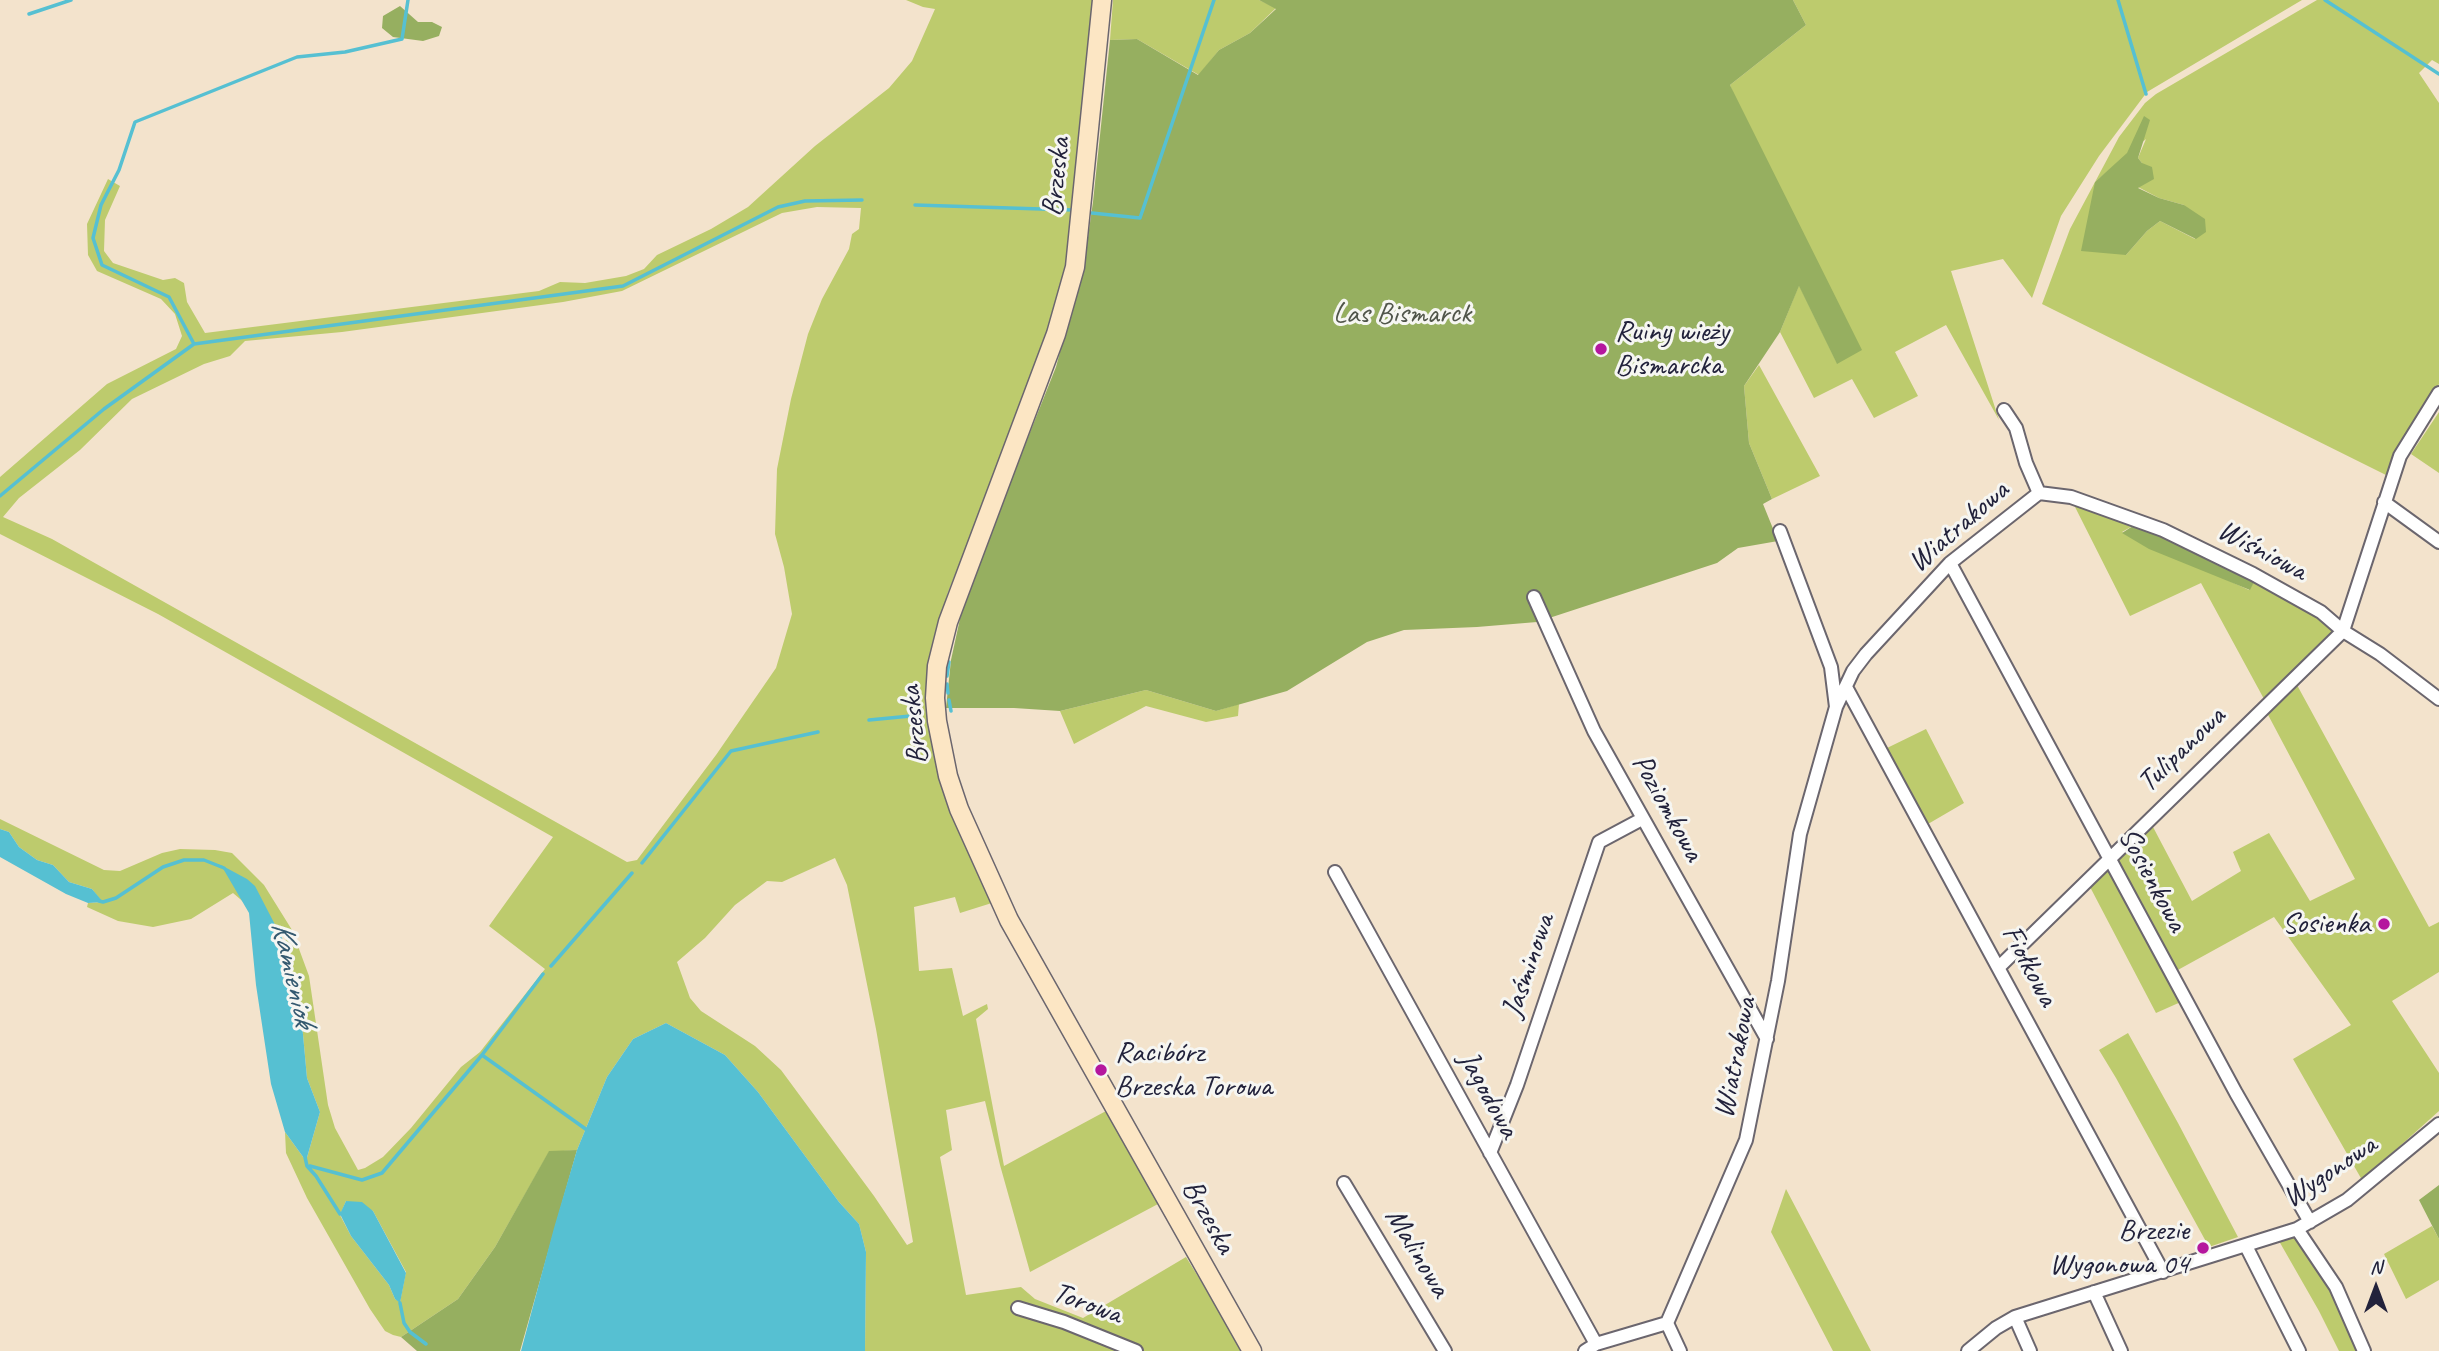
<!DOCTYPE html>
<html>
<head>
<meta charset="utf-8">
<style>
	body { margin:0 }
	#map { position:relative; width:2439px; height:1351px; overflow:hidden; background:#f3e3cc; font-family:Caveat,sans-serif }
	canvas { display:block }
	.north { position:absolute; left:2341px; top:1253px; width:70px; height:70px; -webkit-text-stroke:5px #f6f6f2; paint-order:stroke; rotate:0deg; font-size:19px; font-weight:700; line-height:28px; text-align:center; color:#22223b }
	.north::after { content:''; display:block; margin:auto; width:24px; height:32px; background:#22223b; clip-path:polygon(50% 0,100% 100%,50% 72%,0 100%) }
</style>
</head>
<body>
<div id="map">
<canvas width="2439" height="1351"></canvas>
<div class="north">N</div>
</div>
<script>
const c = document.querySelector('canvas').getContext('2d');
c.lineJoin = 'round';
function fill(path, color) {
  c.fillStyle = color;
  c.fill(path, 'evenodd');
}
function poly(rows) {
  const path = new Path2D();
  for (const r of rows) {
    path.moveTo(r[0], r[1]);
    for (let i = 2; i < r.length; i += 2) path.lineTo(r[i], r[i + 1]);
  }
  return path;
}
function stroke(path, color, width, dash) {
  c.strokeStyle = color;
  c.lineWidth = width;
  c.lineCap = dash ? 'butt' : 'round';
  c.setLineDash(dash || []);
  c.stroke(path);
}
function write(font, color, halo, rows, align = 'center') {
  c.font = font + ' Caveat,sans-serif';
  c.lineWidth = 6;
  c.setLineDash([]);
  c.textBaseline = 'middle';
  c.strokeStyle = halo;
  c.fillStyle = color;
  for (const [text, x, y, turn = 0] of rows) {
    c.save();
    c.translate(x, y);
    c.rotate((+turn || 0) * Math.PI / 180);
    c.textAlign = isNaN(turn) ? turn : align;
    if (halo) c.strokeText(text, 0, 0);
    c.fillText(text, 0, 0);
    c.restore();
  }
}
fill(poly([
	[906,0,1093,0,1067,261,1055,317,984,513,965,550,948,592,933,647,927,688,995,902,960,913,955,897,914,907,919,971,952,968,963,1016,987,1004,988,1009,976,1019,1004,1166,1106,1111,1158,1204,1030,1272,1000,1165,985,1101,946,1110,952,1150,940,1157,966,1295,1021,1287,1035,1299,1083,1318,1186,1257,1244,1351,865,1351,866,1252,859,1224,839,1202,758,1092,725,1055,666,1023,633,1039,607,1077,577,1150,549,1152,495,1247,458,1299,401,1337,393,1335,385,1331,370,1309,307,1198,286,1153,285,1132,306,1161,320,1112,307,1078,300,1002,284,942,287,939,233,893,191,919,153,927,118,921,87,907,88,903,102,902,92,889,69,882,53,865,37,860,19,847,9,832,0,829,0,819,104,870,120,871,162,853,180,849,215,850,232,853,264,885,292,930,309,976,328,1105,335,1128,358,1170,365,1168,383,1157,411,1128,461,1067,480,1052,545,969,489,926,553,837,158,614,0,534,0,477,107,384,176,349,182,336,175,314,161,299,97,271,88,255,87,224,108,179,120,186,105,220,104,251,113,263,163,280,175,278,184,283,187,302,205,333,539,291,560,282,585,283,626,276,644,269,657,255,711,229,748,207,815,146,889,88,912,61,935,9,923,7],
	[817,207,861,208,859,229,852,234,849,249,822,299,808,334,791,399,777,469,775,534,784,567,792,614,776,668,716,755,637,860,627,862,52,539,3,517,19,498,80,450,132,399,204,364,230,356,245,341,342,332,563,302,622,291,782,213],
	[835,858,847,885,876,1029,913,1242,907,1245,874,1196,781,1070,755,1046,701,1011,690,998,677,962,705,938,735,905,767,881,782,882],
	[346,1201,373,1211,406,1272,400,1302,395,1299,389,1285,351,1236,340,1215],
	[1113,0,1259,0,1276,8,1250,33,1219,50,1199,75,1137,39,1110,40],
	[1793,0,2302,0,2147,92,2099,156,2061,216,2032,298,2003,259,1951,271,1999,420,1946,325,1895,352,1918,396,1874,418,1852,379,1814,398,1780,332,1799,285,1837,363,1730,85,1806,25],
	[2317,0,2439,0,2439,64,2432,60,2419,73,2439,103,2439,384,2401,444,2388,476,2042,304,2070,229,2119,137,2145,103,2156,94],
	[2146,139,2138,158,2142,163,2138,187,2159,198,2184,205,2195,239,2160,221,2147,231,2126,255,2095,182],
	[1759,365,1820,476,1772,499,1749,443,1744,386],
	[2439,412,2439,473,2411,454],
	[2072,501,2136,524,2122,532,2249,590,2255,580,2278,592,2337,630,2313,656,2264,699,2201,583,2130,616],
	[2297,685,2429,927,2439,922,2439,972,2392,1001,2439,1073,2439,1111,2362,1180,2293,1059,2351,1025,2274,917,2176,971,2116,859,2153,827,2192,901,2241,871,2233,852,2269,833,2310,901,2355,879,2266,711],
	[1146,690,1216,711,1239,704,1238,716,1206,722,1146,706,1074,744,1060,711],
	[1926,729,1964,803,1928,824,1887,748],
	[2107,867,2183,1001,2156,1013,2089,885],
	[2128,1033,2178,1123,2238,1237,2209,1247,2116,1078,2099,1050],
	[1786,1189,1871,1351,1833,1351,1771,1232],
	[2432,1226,2439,1239,2439,1280,2406,1299,2384,1254],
	[2296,1234,2328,1283,2359,1351,2339,1351,2319,1311,2279,1241]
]), '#bdcb6d');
fill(poly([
	[1259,0,1793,0,1806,25,1730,85,1862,350,1837,364,1799,286,1780,332,1744,386,1749,443,1772,499,1763,504,1778,541,1738,548,1717,563,1537,622,1477,627,1404,630,1367,642,1287,691,1216,711,1146,690,1060,711,1014,708,946,708,951,660,965,596,1056,367,1085,258,1093,202,1110,40,1137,39,1198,75,1219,50,1250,33,1276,9],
	[400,6,418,22,432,22,442,27,439,36,423,41,393,37,382,28,383,16],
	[2144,116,2150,120,2138,158,2142,163,2152,167,2154,179,2138,188,2159,198,2184,205,2205,219,2206,232,2196,239,2160,221,2147,231,2126,255,2081,251,2095,182,2127,153],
	[2136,524,2255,580,2250,590,2149,549,2122,533],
	[577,1150,520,1351,417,1351,401,1337,458,1299,495,1247,549,1151],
	[2439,1185,2439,1239,2419,1200]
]), '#96af60');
fill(poly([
	[0,829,9,832,19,847,37,860,53,865,69,882,92,889,103,902,88,903,66,894,0,857],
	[221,865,247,879,255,886,284,942,300,1002,307,1078,320,1112,306,1161,285,1132,271,1084,256,985,249,913],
	[666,1023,725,1055,758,1092,839,1202,859,1224,866,1252,865,1351,521,1351,554,1228,577,1150,607,1077,633,1039],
	[346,1201,362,1202,373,1211,406,1273,400,1303,395,1299,389,1285,351,1236,340,1214]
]), '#56c0d2');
stroke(poly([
	[2118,0,2146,94],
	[2325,0,2439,74],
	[29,14,71,0],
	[915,205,1073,210],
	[1092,213,1140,218,1214,0],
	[194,344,623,286,778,207,805,201,862,200],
	[0,496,104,409,194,344,169,297,102,265,93,238,101,205,119,170,135,122,297,57,345,52,402,39,408,0],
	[947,676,949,662],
	[947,684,948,693],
	[949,700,951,711],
	[869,720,921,715],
	[642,863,731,751,818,732],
	[99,901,103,902,116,898,163,867,184,860,204,860,224,868],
	[551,966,632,873],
	[482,1055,587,1130],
	[305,1157,307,1166,316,1176,340,1214],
	[310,1166,362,1180,382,1173,482,1055,543,974],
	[400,1303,404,1323,410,1332,426,1344]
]), '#56c0d2', 3.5);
const street = poly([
	[2004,410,2016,428,2026,463,2039,493],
	[2039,493,2071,497,2163,530,2253,574,2321,612,2343,631,2380,654,2439,699],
	[2384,502,2439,542],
	[1780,531,1831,667,1836,707],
	[1950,563,2236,1093,2310,1222],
	[1534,597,1594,731,1767,1039],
	[1846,687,2163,1272],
	[1335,872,1596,1344],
	[1999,967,2343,631,2400,456,2439,393],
	[1490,1153,1517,1085,1599,842,1642,819],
	[1344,1183,1445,1351],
	[2297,1229,2336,1287,2364,1351],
	[2246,1246,2299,1351],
	[2094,1292,2121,1351],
	[1018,1308,1064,1322,1136,1351],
	[2015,1317,2030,1351],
	[1667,1323,1680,1351],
	[1585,1351,1596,1344,1667,1323,1746,1140,1778,981,1800,834,1836,707,1853,671,1866,654,1950,563,2039,493],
	[1968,1351,1996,1328,2015,1317,2297,1229,2347,1200,2439,1124]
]);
const secondary = poly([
	[1102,0,1075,267,1056,334,948,622,937,666,935,698,937,721,948,776,959,809,1009,920,1252,1351]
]);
stroke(street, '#6b666e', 16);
stroke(secondary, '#6b666e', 21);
stroke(street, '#fff', 12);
stroke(secondary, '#fce6c4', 18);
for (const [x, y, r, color] of [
	[1601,349,7,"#b5179e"],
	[2384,924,7,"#b5179e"],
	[1101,1070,7,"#b5179e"],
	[2203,1248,7,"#b5179e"]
]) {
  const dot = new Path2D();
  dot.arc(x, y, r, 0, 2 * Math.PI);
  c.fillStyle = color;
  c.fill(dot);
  stroke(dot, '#f6f6f2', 2.5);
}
write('30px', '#22223b', '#f6f6f2', [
	["Brzeska",1057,177,-84],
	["Wiatrakowa",1959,527,-41],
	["Wiśniowa",2262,551,28],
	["Brzeska",915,725,-96],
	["Tulipanowa",2182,750,-44],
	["Poziomkowa",1667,808,61],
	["Sosienkowa",2152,880,62],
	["Jaśminowa",1529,966,-71],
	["Fiołkowa",2029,966,62],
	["Wiatrakowa",1736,1058,-79],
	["Jagodowa",1488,1095,61],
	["Wygonowa",2330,1172,-34],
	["Brzeska",1208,1217,61],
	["Malinowa",1417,1253,59],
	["Torowa",1087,1304,20]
]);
write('30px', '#50554a', '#f6f6f2', [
	["Las Bismarck",1402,314]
]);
write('30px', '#22223b', '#f6f6f2', [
	["Ruiny wieży",1615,332],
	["Bismarcka",1615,366],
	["Sosienka",2370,924,"right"],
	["Racibórz",1115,1053],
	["Brzeska Torowa",1115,1087],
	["Brzezie",2189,1231,"right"],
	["Wygonowa 04",2189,1265,"right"]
], 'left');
write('italic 32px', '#345970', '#f6f6f2', [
	["Kamieniok",292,974,77]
]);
</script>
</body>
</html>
